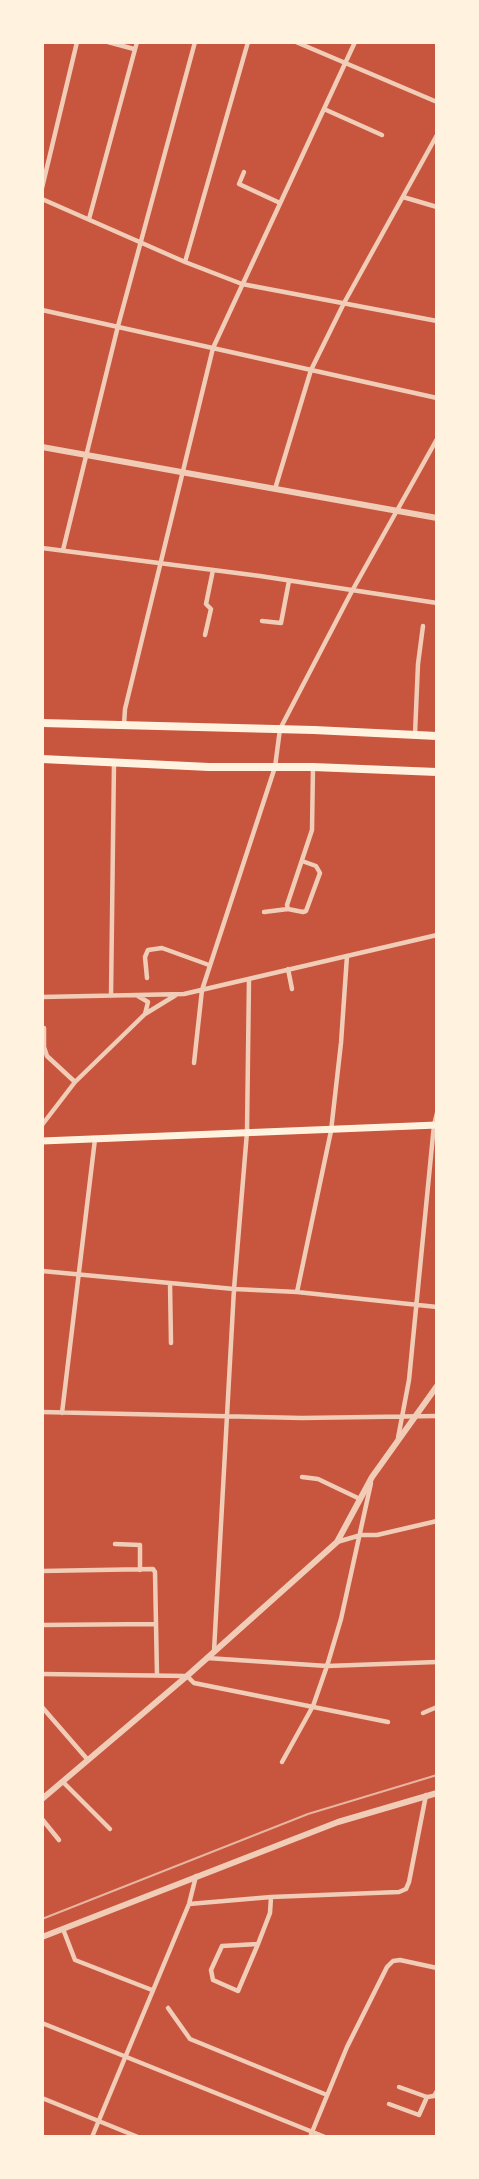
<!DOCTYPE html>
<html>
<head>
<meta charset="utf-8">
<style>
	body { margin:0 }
	#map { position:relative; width:479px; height:2179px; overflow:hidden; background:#c8553d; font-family:"Libre Baskerville",serif }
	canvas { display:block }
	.frame { position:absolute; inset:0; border:44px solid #fff3e0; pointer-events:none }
</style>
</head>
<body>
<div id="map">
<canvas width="479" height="2179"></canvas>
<div class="frame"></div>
</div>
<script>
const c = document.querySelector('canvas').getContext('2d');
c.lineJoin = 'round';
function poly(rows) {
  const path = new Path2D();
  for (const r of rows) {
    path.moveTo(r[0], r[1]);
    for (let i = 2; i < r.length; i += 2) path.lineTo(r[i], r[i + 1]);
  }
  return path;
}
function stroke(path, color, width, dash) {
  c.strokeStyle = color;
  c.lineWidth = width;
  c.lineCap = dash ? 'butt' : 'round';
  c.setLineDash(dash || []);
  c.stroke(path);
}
stroke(poly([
	[108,42,134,49],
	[296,42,437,102],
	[324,109,382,135],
	[244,172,239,184,280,203],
	[42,188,77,42],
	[403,197,437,207],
	[42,199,185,262,242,284,437,321],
	[89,219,137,42],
	[185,262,248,42],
	[42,310,437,398],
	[275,489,311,370,344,303,437,135],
	[42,548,260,576,437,603],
	[63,550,118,326,195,42],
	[262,621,281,623,289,581],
	[205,635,211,609,206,604,213,570],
	[124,725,125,709,213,348,355,42],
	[415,734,418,664,423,626],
	[288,909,287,905,312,830,313,767],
	[264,912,288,909,303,912,306,911,320,873,316,866,302,861],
	[288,969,292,989],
	[147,978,145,957,148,950,162,948,209,965],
	[111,996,114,763],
	[138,996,148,1002,145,1014],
	[42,997,184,994,437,935],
	[44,1028,44,1047,47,1056,75,1082],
	[194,1063,202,990,275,767,280,729,352,591,437,439],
	[42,1125,75,1082,145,1014,176,995],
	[42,1271,234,1289,297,1292,437,1307],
	[170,1283,171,1343],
	[297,1292,331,1131,341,1043,347,956],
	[42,1412,302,1418,437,1416],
	[62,1413,95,1139],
	[398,1438,409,1380,434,1125,437,1113],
	[302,1477,318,1479,360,1499],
	[337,1542,361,1535,377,1535,437,1521],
	[115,1544,140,1545,140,1570],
	[42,1571,153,1569,155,1572,157,1675],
	[42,1625,155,1624],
	[214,1651,234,1289,247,1132,249,979],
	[207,1658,327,1666,437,1662],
	[42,1674,187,1676,194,1683,388,1722],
	[42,1707,88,1760],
	[423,1713,437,1707],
	[282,1762,313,1706,327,1666,341,1619,371,1483],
	[63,1782,110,1829],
	[42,1819,59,1840],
	[189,1904,271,1897,399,1892,406,1889,409,1882,426,1795],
	[63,1929,75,1960,152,1990],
	[258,1944,222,1946,211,1970,213,1980,238,1991,258,1944,270,1913,271,1897],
	[168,2008,190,2039,327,2095],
	[42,2023,325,2137],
	[399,2087,427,2097,434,2096,437,2091],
	[42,2098,138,2137],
	[389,2104,419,2115,427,2097],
	[92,2137,189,1904,196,1876],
	[310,2137,347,2047,387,1967,393,1961,400,1960,437,1968]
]), '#f1ccb7', 4.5);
stroke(poly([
	[42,447,437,518],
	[42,1799,187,1676,337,1542,372,1477,437,1386],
	[42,1937,338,1822,437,1793]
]), '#f1ccb7', 6);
stroke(poly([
	[42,1141,437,1125]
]), '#fff3e0', 7);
stroke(poly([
	[42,723,314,730,437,736],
	[42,759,209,767,313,767,437,772]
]), '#fff3e0', 8);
stroke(poly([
	[42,1919,308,1814,437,1775]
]), '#e9b49f', 2);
</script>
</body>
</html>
